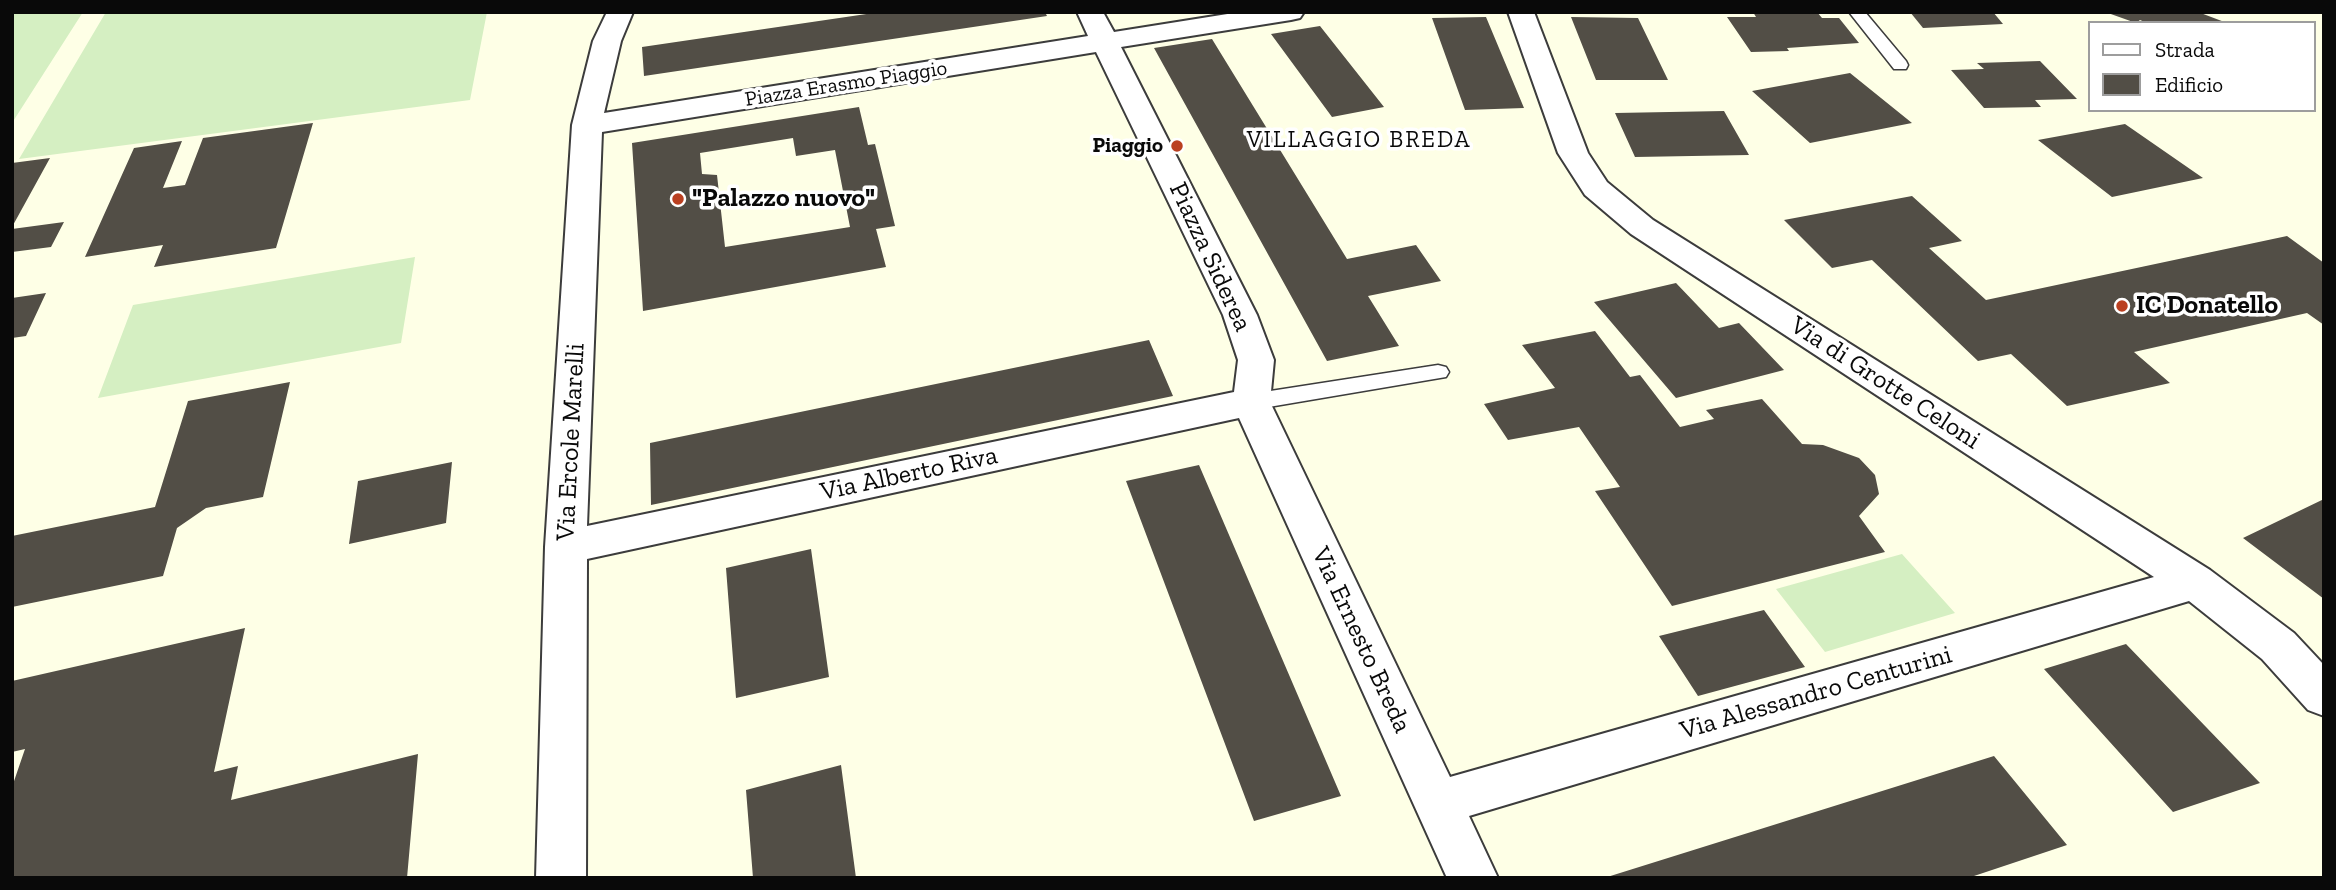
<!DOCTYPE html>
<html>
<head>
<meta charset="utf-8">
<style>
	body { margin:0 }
	#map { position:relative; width:2336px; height:890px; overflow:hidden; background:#feffe6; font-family:"Zilla Slab",serif }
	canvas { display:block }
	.frame { position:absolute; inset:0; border:14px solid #090909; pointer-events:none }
	.legend { position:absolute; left:2088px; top:21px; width:228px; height:91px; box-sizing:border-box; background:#fff; border:2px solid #9d9d9d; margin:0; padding:9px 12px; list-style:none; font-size:21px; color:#090909 }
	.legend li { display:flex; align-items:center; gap:14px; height:35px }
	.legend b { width:35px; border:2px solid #9d9d9d }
</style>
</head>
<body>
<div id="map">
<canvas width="2336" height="890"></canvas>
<div class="frame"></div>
<ul class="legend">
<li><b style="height:9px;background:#fff"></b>Strada</li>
<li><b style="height:19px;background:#524e46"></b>Edificio</li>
</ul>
</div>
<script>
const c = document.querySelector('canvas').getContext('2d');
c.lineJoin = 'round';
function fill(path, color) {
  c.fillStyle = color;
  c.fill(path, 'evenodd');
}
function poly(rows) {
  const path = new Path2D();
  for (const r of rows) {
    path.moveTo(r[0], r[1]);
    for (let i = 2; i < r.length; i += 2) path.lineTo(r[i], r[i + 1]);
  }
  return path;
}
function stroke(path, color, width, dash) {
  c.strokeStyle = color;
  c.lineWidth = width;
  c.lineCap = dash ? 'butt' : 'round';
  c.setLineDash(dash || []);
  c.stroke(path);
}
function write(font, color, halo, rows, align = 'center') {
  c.font = font + ' "Zilla Slab",serif';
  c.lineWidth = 7;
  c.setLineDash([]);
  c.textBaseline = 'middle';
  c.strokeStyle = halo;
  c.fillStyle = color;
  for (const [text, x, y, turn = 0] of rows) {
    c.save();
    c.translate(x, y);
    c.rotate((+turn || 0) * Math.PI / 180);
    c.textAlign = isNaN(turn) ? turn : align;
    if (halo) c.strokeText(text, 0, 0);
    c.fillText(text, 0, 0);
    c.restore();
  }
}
fill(poly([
	[12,12,83,12,12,123],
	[106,12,487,12,470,100,19,159],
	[415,257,401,343,98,398,133,305],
	[1902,554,1955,613,1825,652,1776,589]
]), '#d5efc2');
fill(poly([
	[880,12,1045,12,1047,16,644,76,642,47],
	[1753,12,1817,12,1822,18,1839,18,1859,43,1787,48,1789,51,1751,52,1727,17,1756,17],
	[1910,12,1993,12,2003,24,1923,28],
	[2198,12,2227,23,2147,23,2140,20,2136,23,2108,13],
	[1486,17,1524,108,1465,110,1432,18],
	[1571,17,1638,18,1668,80,1596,80],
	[1320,26,1384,107,1332,117,1271,34],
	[1212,39,1347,259,1416,245,1441,281,1368,296,1399,346,1327,361,1154,48],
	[2040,61,2077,99,2035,100,2041,107,1984,108,1951,70,1984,69,1977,63],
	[1850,73,1912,123,1810,143,1752,91],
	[859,107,868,145,875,144,895,226,876,229,886,267,643,311,632,143],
	[793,138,796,156,835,150,850,227,725,247,717,175,702,174,700,153],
	[1724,111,1749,155,1635,157,1615,113],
	[313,123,276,248,154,267,163,245,85,257,134,148,182,141,163,188,185,185,203,138],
	[2125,124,2203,178,2112,197,2038,140],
	[50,158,12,227,12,163],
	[1912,196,1962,241,1929,248,1986,300,2287,236,2324,263,2324,325,2307,313,2134,352,2170,383,2067,406,2011,354,1978,361,1872,260,1832,268,1784,220],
	[64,222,51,247,12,252,12,229],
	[1676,283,1719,328,1739,323,1784,370,1676,398,1594,302],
	[46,293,26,336,12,338,12,298],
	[1595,331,1630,377,1640,375,1680,427,1714,419,1706,410,1762,399,1802,444,1823,445,1859,458,1875,475,1879,494,1859,516,1885,552,1672,606,1595,491,1620,487,1579,427,1508,440,1484,404,1555,388,1522,345],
	[1149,340,1173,396,651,505,650,443],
	[290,382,263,497,206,508,177,528,163,576,12,607,12,536,155,507,188,401],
	[452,462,446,523,349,544,358,481],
	[1199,465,1341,796,1254,821,1126,481],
	[2324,499,2324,599,2243,538],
	[811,549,829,677,736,698,726,568],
	[1764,610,1805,667,1698,696,1659,636],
	[245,628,214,772,238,766,231,800,418,754,407,878,12,878,12,787,25,749,12,752,12,681],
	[2126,644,2260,783,2173,812,2044,669],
	[1994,756,2067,845,1968,878,1604,878],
	[841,765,856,878,753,878,746,790]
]), '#524e46');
const service = poly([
	[1849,12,1865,12,1906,61,1908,65,1906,69,1894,69,1849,12],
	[1438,365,1446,367,1449,372,1446,377,1251,410,1243,408,1240,402,1243,396,1251,394,1438,365]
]);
const minor = poly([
	[607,12,633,12,621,41,604,113,1088,36,1077,12,1103,12,1114,32,1240,12,1304,12,1300,18,1291,20,1121,47,1257,315,1274,360,1270,402,1450,777,2154,577,1631,234,1585,195,1558,153,1508,12,1534,12,1588,153,1607,182,1653,220,2210,570,2294,633,2324,665,2324,716,2308,710,2262,659,2189,601,1469,816,1498,878,1447,878,1239,418,587,559,586,878,536,878,545,547,572,125,593,41,607,12],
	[1096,52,1223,315,1238,360,1234,392,587,526,602,132,1096,52]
]);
stroke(service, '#3c3c3c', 3);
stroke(minor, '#3c3c3c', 4);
fill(service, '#fff');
fill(minor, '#fff');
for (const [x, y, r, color] of [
	[1177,146,7,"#ba4021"],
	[678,199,7,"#ba4021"],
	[2122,306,7,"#ba4021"]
]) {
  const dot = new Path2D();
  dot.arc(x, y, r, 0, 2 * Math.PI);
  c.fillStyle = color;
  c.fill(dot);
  stroke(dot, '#fff', 2.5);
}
write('21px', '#090909', '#fff', [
	["Piazza Erasmo Piaggio",846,84,-9]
]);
write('bold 21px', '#090909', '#fff', [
	["Piaggio",1163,146]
], 'right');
c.letterSpacing = '2px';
write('23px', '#090909', '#fff', [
	["VILLAGGIO BREDA",1359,140]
]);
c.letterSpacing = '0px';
write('bold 26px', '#090909', '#fff', [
	["\"Palazzo nuovo\"",692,199],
	["IC Donatello",2136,306]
], 'left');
write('26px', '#090909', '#fff', [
	["Piazza Siderea",1210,257,65],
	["Via di Grotte Celoni",1885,383,33],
	["Via Ercole Marelli",571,442,-87],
	["Via Alberto Riva",909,474,-12],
	["Via Ernesto Breda",1361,640,65],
	["Via Alessandro Centurini",1816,693,-16]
]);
</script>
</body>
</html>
